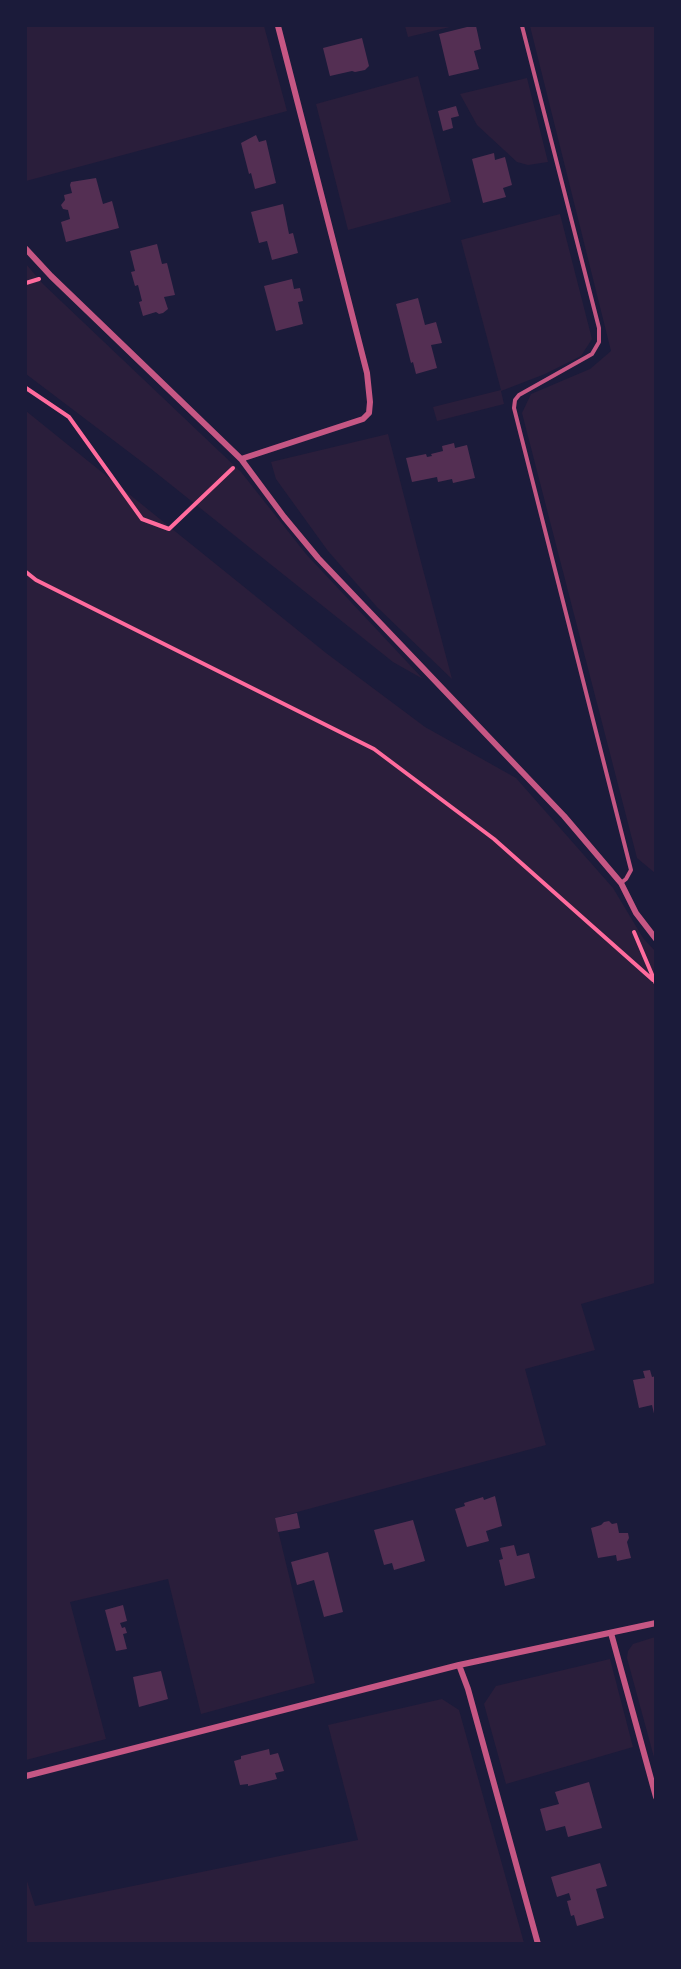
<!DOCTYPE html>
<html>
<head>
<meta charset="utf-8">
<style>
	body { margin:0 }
	#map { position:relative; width:681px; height:1969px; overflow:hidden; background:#1b1b3a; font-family:Helvetica,sans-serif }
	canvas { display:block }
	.frame { position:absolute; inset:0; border:27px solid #1b1b3a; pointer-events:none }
</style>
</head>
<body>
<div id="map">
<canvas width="681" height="1969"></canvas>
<div class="frame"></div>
</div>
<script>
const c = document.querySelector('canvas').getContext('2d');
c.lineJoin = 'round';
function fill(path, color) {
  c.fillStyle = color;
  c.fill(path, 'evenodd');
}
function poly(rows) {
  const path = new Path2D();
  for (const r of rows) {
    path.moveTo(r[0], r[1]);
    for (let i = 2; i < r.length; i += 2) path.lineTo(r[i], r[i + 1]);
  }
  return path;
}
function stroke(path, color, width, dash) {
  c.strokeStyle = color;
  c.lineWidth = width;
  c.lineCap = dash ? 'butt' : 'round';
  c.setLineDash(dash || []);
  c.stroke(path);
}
fill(poly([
	[26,26,264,26,287,111,26,181],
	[405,26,454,26,408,37],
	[530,26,655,26,655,873,637,858,522,413,531,394,590,369,611,351],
	[418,76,451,202,348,230,316,104],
	[527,78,548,162,528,165,517,162,477,125,460,94],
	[560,214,592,339,581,356,545,374,501,391,504,404,437,421,433,407,501,390,461,240],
	[26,264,43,284,241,472,306,554,423,679,393,662,150,468,26,374],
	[26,411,326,653,425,727,516,778,613,888,643,938,656,952,655,1283,581,1304,595,1350,525,1369,546,1445,275,1518,315,1683,201,1714,168,1579,70,1602,106,1739,26,1760],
	[388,434,421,562,452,679,377,607,328,551,276,479,271,462],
	[655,1637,656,1637,655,1761,627,1658,628,1651,633,1644],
	[610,1659,633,1747,506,1784,484,1704,496,1686],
	[442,1699,459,1710,524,1943,26,1943,26,1878,35,1906,358,1840,328,1725]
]), '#2a1e3b');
fill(poly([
	[471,26,476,26,481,49,474,51,479,69,449,76,439,34],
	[362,38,369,66,365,70,355,72,352,71,330,76,323,48],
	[456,106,459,116,451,118,453,128,443,131,438,111],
	[256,135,259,142,266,140,276,183,255,189,251,173,249,174,241,143],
	[494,153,495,160,505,157,512,185,503,188,506,197,483,203,472,159],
	[96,178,103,204,112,201,119,228,66,242,61,222,70,219,68,210,63,209,61,205,65,200,64,195,72,193,70,185,71,182],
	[283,204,289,234,293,233,298,253,272,260,267,241,259,243,251,212],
	[157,244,162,264,167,263,175,295,164,297,168,309,163,313,159,314,156,312,143,316,139,302,142,301,138,285,135,286,131,272,135,271,130,251],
	[292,279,294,289,300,288,303,301,298,302,303,324,276,331,264,286],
	[418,298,425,325,436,322,442,343,431,345,437,368,416,374,413,362,411,363,396,304],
	[454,443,455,448,467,445,475,478,453,483,452,479,438,482,437,477,412,482,406,458,426,454,427,457,432,456,431,454,443,451,442,446],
	[650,1370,652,1377,656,1376,655,1418,652,1405,639,1408,633,1380,645,1378,643,1371],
	[495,1496,502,1526,486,1531,489,1541,467,1547,455,1509,465,1506,464,1503,483,1497,484,1500],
	[297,1513,300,1528,278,1532,275,1518],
	[413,1520,425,1561,394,1570,392,1563,384,1565,374,1530],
	[609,1521,612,1524,617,1523,619,1533,628,1533,629,1538,627,1542,631,1558,617,1561,616,1555,598,1558,591,1528,601,1525,604,1522],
	[514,1545,517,1556,529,1553,535,1578,505,1586,499,1560,503,1559,500,1548],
	[328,1552,343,1612,324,1617,314,1580,297,1585,291,1562],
	[123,1605,127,1621,120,1623,122,1628,125,1627,127,1633,123,1634,127,1649,116,1651,105,1610],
	[161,1671,168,1699,139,1707,133,1677],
	[269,1749,270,1755,278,1753,284,1771,275,1773,277,1779,248,1786,248,1784,240,1785,234,1761,241,1759,241,1756],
	[589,1782,602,1828,568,1837,565,1826,546,1831,540,1809,559,1804,555,1792],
	[600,1863,607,1886,596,1889,604,1918,577,1926,574,1915,571,1916,567,1901,571,1900,569,1893,557,1897,551,1877]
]), '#542f53');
stroke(poly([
	[26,283,39,279],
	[26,388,69,417,142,519,169,529,233,468],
	[26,572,36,580,374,749,494,839,653,980],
	[634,932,656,984]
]), '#ff6b9d', 4);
stroke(poly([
	[522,26,599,328,599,342,592,354,519,395,515,400,514,408,631,870,626,879,621,883]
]), '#c65784', 4);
stroke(poly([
	[26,249,51,276,241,459,284,517,318,558,564,816,621,883,636,913,656,939],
	[241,459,363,419,369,413,370,402,367,373,278,26],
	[611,1633,656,1797],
	[459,1665,468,1689,538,1944],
	[26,1776,459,1665,656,1623]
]), '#c65784', 6);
</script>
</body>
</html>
